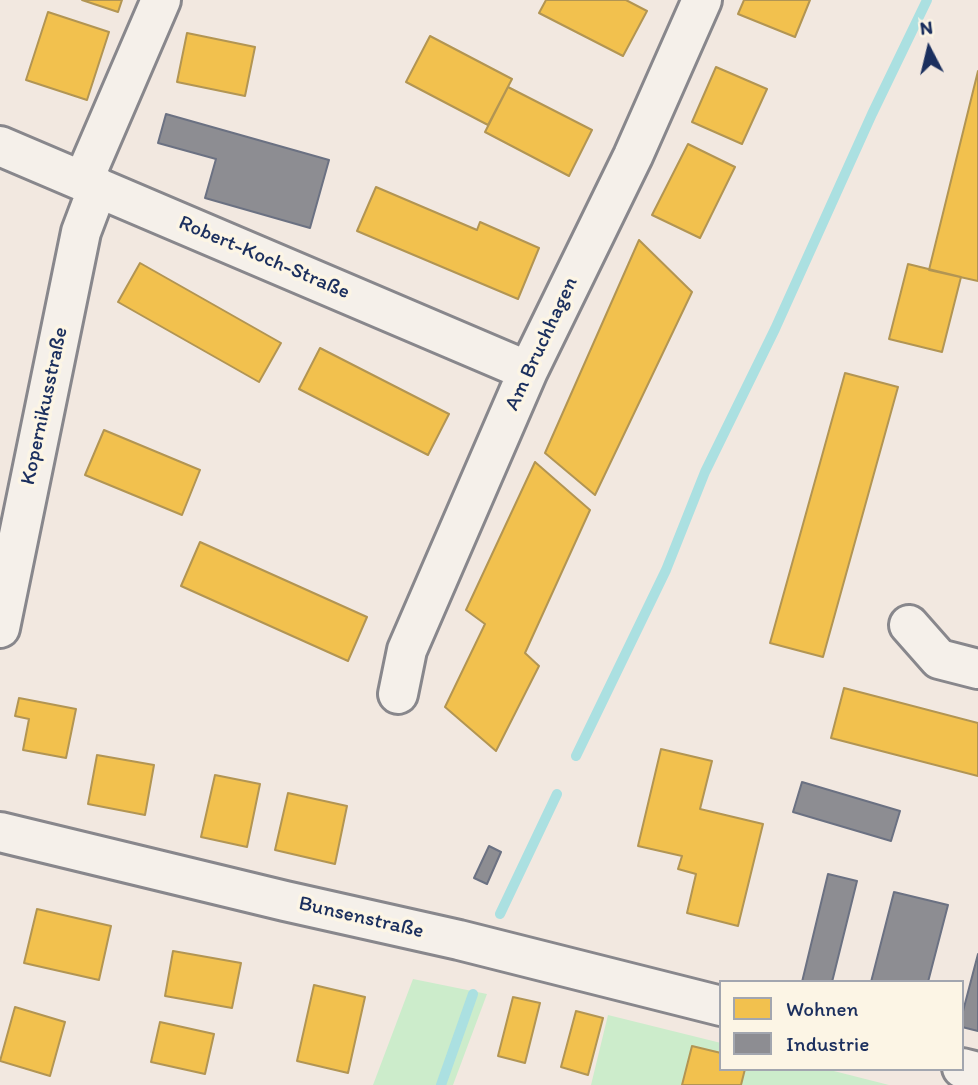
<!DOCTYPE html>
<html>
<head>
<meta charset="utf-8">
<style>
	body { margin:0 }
	#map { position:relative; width:978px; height:1085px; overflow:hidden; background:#f2e8e0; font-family:Itim,sans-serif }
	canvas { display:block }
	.legend { position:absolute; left:719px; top:980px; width:245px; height:91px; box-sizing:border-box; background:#fcf5e5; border:2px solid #a2a6af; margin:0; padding:9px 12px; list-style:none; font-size:21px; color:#1b2f5e }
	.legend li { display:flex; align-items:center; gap:14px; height:35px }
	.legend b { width:35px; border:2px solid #a2a6af }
	.north { position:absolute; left:894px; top:14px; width:70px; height:70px; -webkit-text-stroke:5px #fcf5e5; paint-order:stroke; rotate:353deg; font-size:19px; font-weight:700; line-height:28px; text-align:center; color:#1b2f5e }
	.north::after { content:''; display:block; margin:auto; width:24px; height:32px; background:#1b2f5e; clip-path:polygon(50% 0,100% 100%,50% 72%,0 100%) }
</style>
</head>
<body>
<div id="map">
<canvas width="978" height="1085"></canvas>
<ul class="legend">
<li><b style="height:19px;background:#f2c14e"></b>Wohnen</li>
<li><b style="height:19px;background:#8d8d92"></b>Industrie</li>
</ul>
<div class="north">N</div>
</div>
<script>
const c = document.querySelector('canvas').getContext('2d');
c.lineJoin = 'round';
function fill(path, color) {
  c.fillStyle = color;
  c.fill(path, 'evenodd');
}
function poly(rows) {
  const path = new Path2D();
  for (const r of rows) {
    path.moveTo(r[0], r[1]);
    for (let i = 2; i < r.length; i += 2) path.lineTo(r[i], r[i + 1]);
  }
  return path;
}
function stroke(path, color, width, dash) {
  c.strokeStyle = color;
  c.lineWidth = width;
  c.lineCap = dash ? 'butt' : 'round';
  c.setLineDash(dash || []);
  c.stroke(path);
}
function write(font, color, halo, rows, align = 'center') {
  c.font = font + ' Itim,sans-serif';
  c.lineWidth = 7;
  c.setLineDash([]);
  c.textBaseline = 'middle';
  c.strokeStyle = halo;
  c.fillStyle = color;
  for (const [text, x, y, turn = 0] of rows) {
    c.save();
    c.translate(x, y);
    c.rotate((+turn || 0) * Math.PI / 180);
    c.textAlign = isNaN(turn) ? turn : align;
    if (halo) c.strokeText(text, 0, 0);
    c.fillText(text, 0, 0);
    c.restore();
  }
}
fill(poly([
	[413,979,487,994,453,1085,373,1085],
	[608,1015,721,1043,721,1069,826,1069,889,1085,591,1085]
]), '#cceccb');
const homes = poly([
	[82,0,122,0,118,12,82,0],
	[546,0,626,0,647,11,623,56,539,13,546,0],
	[744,0,810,0,795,37,738,14,744,0],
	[48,12,109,32,87,100,26,80,48,12],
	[187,33,255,47,245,96,177,82,187,33],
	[430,36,512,79,488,125,406,82,430,36],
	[716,67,767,89,742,144,692,122,716,67],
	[978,71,978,281,929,270,978,71],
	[508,87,592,130,569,176,485,132,508,87],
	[688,144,735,167,700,238,652,215,688,144],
	[376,187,477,230,480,222,539,248,518,299,357,231,376,187],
	[639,240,692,292,595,495,545,453,639,240],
	[140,263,281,343,259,382,118,302,140,263],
	[908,264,961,277,942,352,889,339,908,264],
	[320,348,449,414,428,455,299,389,320,348],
	[845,373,898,387,823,657,770,643,845,373],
	[104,430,200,470,182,515,85,475,104,430],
	[535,462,590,510,525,653,539,666,496,751,445,707,485,624,466,610,535,462],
	[200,542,367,617,348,661,181,586,200,542],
	[844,688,978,723,978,776,831,738,844,688],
	[19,698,76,709,66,758,23,750,29,719,15,716,19,698],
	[661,749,712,761,700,809,763,824,738,926,687,913,696,874,678,869,682,856,638,846,661,749],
	[97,755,154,765,145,815,88,804,97,755],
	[215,775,260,784,247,847,201,837,215,775],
	[288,793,347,806,335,864,275,850,288,793],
	[37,909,111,926,99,980,24,963,37,909],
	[173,951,241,963,232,1008,165,996,173,951],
	[314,985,365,997,348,1073,297,1061,314,985],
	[513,997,540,1003,525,1063,498,1056,513,997],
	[15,1007,65,1022,50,1076,0,1061,15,1007],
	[576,1011,603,1018,588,1075,561,1067,576,1011],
	[160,1022,214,1034,205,1074,151,1062,160,1022],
	[692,1046,721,1053,721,1069,745,1069,741,1085,682,1085,692,1046]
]);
fill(homes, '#f2c14e');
stroke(homes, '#b29553', 2);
const industry = poly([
	[166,114,329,160,310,228,205,198,216,159,158,143,166,114],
	[802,782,900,811,891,841,793,812,802,782],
	[489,846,501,852,487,884,474,878,489,846],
	[828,874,857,881,832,982,802,982,828,874],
	[894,892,948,905,928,982,871,982,894,892],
	[978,954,978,1031,962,1027,962,1015,978,954]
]);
fill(industry, '#8d8d92');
stroke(industry, '#6b7182', 2);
stroke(poly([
	[576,756,666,570,705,472,775,329,872,114,927,0],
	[500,914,557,794],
	[441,1085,473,994]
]), '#abe0e1', 10);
const minor = poly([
	[0,146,528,371],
	[83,181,161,0],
	[909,625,939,659,978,669],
	[0,628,81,232,98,187],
	[398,694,407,650,528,371,633,156,702,0],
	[0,832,285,901,459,940,721,1006],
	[962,1068,978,1072]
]);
stroke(minor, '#88878c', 44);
stroke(minor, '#f5f0ea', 38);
write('21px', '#1b2f5e', '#fcf5e5', [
	["Robert-Koch-Straße",264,258,23],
	["Am Bruchhagen",542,344,-65],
	["Kopernikusstraße",45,406,-78],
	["Bunsenstraße",361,918,13]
]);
</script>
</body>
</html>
